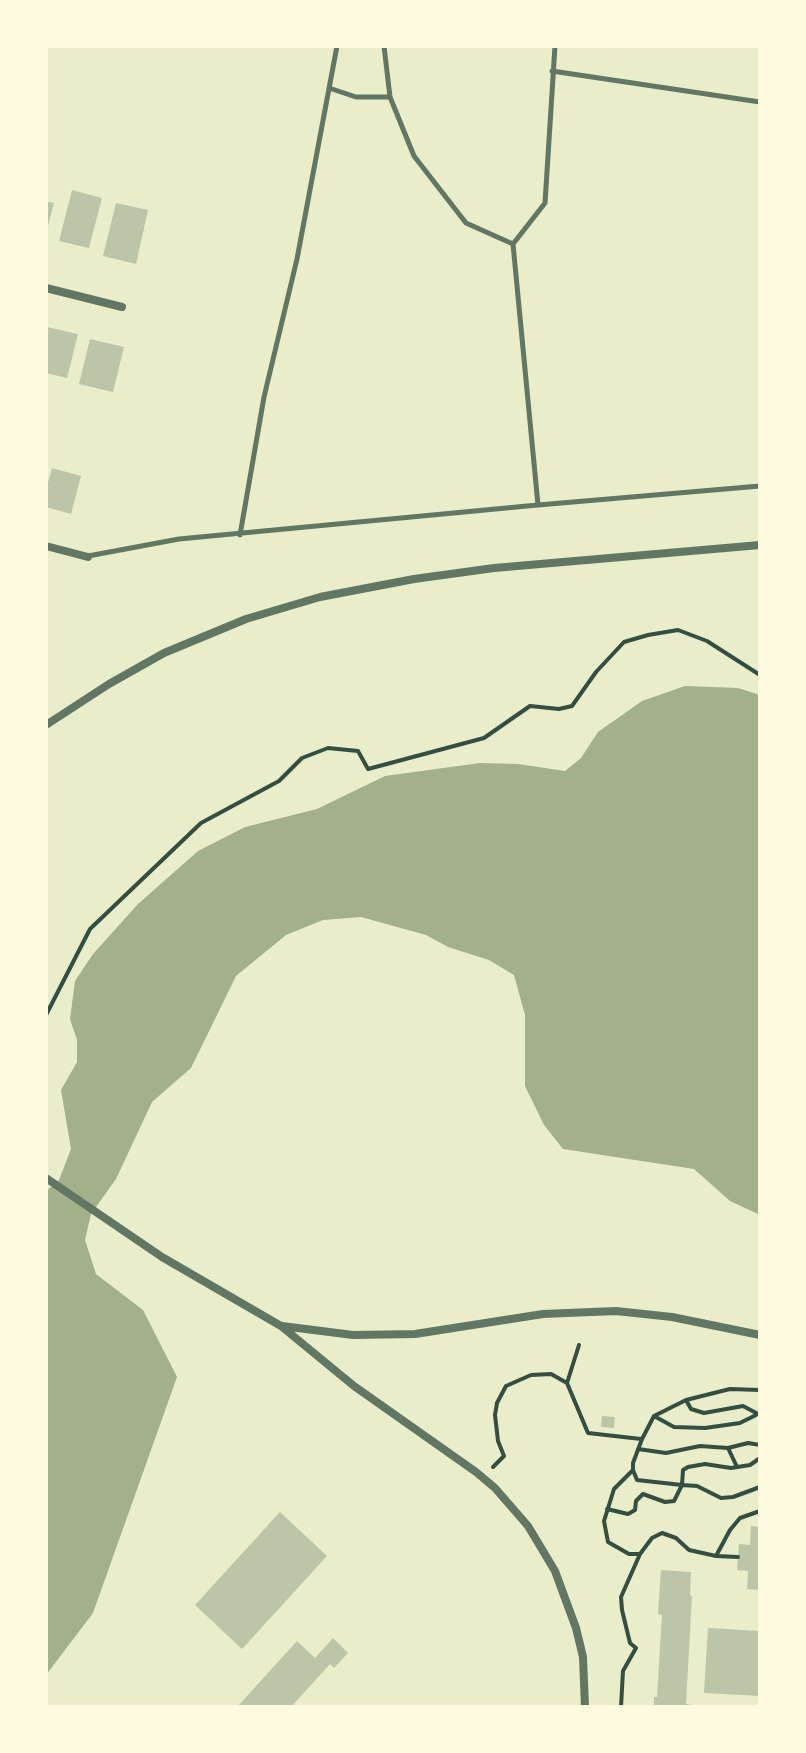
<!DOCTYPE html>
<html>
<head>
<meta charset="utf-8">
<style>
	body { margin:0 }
	#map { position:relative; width:806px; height:1753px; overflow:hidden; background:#e9edc9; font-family:Barlow,sans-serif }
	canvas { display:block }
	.frame { position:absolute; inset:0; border:48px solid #fefae0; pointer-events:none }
</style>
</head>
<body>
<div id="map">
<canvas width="806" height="1753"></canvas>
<div class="frame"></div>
</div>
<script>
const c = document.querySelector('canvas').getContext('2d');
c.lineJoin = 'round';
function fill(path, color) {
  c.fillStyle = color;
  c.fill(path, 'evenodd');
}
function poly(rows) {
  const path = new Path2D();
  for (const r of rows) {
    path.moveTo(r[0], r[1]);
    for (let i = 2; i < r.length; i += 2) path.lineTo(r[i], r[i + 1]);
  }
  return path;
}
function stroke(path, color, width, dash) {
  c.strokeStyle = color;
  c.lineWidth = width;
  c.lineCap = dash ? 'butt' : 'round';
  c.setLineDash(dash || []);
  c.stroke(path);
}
fill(poly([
	[685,686,738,688,760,695,760,1215,730,1201,694,1169,563,1149,544,1125,525,1086,525,1015,514,975,489,960,448,947,426,935,361,917,323,920,286,935,236,976,191,1068,152,1102,116,1179,91,1214,85,1240,96,1274,143,1310,177,1377,93,1613,46,1675,46,1191,59,1180,71,1149,61,1090,77,1062,77,1040,70,1019,75,981,93,954,138,904,198,851,245,827,317,809,385,776,480,763,518,764,565,771,581,758,598,732,642,701]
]), '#a3b18a');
fill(poly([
	[72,190,102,198,89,248,59,241],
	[46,201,54,203,47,230,46,230],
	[116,203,148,210,136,264,103,256],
	[47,327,78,334,67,378,46,373],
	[90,339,124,347,113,392,79,384],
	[52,468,81,476,71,514,46,507,46,490],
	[602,1416,615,1417,614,1428,601,1427],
	[280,1512,327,1556,242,1649,195,1605],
	[751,1526,760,1527,760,1590,747,1589,748,1571,737,1570,739,1544,750,1545],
	[661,1570,691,1572,690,1595,692,1596,686,1704,692,1705,692,1707,654,1707,654,1697,657,1697,662,1615,658,1614],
	[708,1628,760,1631,760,1696,704,1693],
	[333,1638,348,1653,334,1668,330,1664,291,1707,237,1707,297,1641,315,1658]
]), '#bcc5a7');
stroke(poly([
	[46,1015,90,929,201,823,279,781,302,758,328,748,358,751,368,769,484,738,530,706,559,709,572,706,596,672,624,642,648,635,678,630,707,641,760,675],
	[567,1383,579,1345],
	[760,1390,730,1389,686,1400,654,1416,642,1439,633,1463,633,1470,637,1480,682,1485,683,1470,688,1467,705,1464,731,1468,750,1465,760,1458],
	[686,1400,691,1409,704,1413,743,1406,760,1415],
	[654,1416,674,1427,705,1428,740,1423,756,1415],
	[728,1448,737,1467],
	[638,1449,666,1453,700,1446,728,1448,748,1443,760,1445],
	[493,1467,504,1456,498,1441,495,1415,497,1403,506,1386,531,1375,551,1374,567,1383,588,1433,641,1439],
	[633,1470,614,1489,604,1521,608,1542,629,1554,640,1554],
	[607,1509,628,1514,635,1510,636,1501,643,1494,665,1502,674,1501,682,1485,697,1486,721,1498,733,1497,760,1487],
	[716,1556,738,1557],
	[621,1707,623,1671,636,1648,630,1643,622,1610,621,1597,640,1554,652,1538,662,1533,676,1538,689,1550,716,1556,730,1530,740,1518,760,1511]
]), '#344e41', 4);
stroke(poly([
	[384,46,390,97,414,156,466,223,513,244,545,203,555,46],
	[552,71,760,102],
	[329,88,356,97,390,97],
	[513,244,538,505,760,486],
	[240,535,264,397,297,259,337,46],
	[88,556,179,539,538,505]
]), '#617663', 5);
stroke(poly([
	[46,288,122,307],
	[46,546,88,557],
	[46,725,109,684,164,653,246,619,320,597,414,579,494,568,760,545],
	[46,1178,162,1257,281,1326,354,1386,476,1472,495,1488,528,1526,555,1571,576,1628,583,1657,585,1707],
	[282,1326,353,1335,415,1334,543,1314,616,1311,672,1317,760,1335]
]), '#617663', 8);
</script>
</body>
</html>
